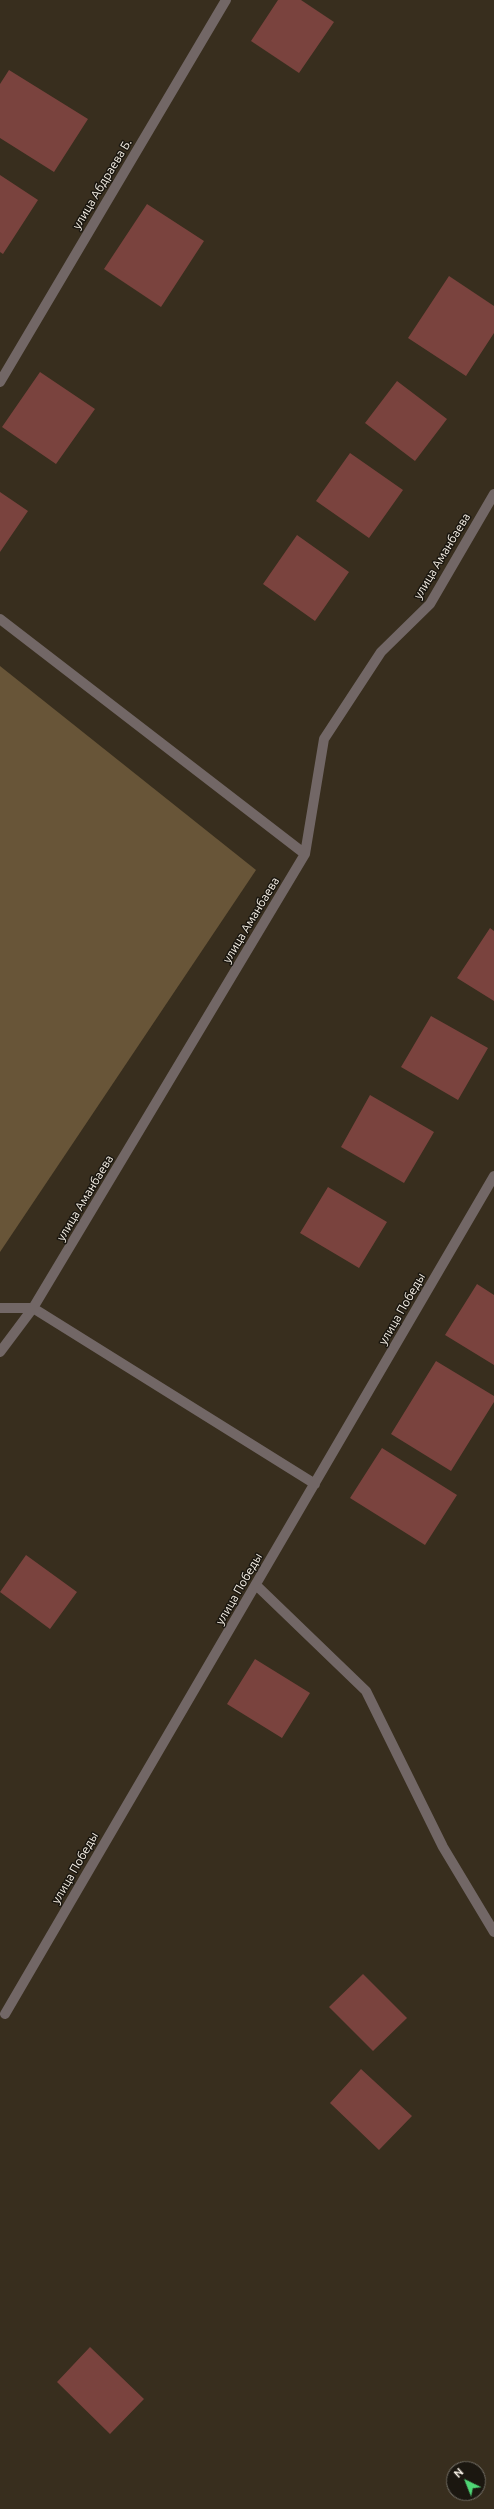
<!DOCTYPE html>
<html>
<head>
<meta charset="utf-8">
<style>
	body { margin:0 }
	#map { position:relative; width:494px; height:2509px; overflow:hidden; background:#382e1e; font-family:Ubuntu,sans-serif }
	canvas { display:block }
	.north { position:absolute; left:446px; top:2461px; width:40px; height:40px; box-sizing:border-box; background:#1b1710; border:1px solid #736f66; border-radius:50%; rotate:317deg; font-size:11px; font-weight:700; line-height:16px; text-align:center; color:#f8f2e8 }
	.north::after { content:''; display:block; margin:auto; width:14px; height:18px; background:#4fd675; clip-path:polygon(50% 0,100% 100%,50% 72%,0 100%) }
</style>
</head>
<body>
<div id="map">
<canvas width="494" height="2509"></canvas>
<div class="north">N</div>
</div>
<script>
const c = document.querySelector('canvas').getContext('2d');
c.lineJoin = 'round';
function fill(path, color) {
  c.fillStyle = color;
  c.fill(path, 'evenodd');
}
function poly(rows) {
  const path = new Path2D();
  for (const r of rows) {
    path.moveTo(r[0], r[1]);
    for (let i = 2; i < r.length; i += 2) path.lineTo(r[i], r[i + 1]);
  }
  return path;
}
function stroke(path, color, width, dash) {
  c.strokeStyle = color;
  c.lineWidth = width;
  c.lineCap = dash ? 'butt' : 'round';
  c.setLineDash(dash || []);
  c.stroke(path);
}
function write(font, color, halo, rows, align = 'center') {
  c.font = font + ' Ubuntu,sans-serif';
  c.lineWidth = 3;
  c.setLineDash([]);
  c.textBaseline = 'middle';
  c.strokeStyle = halo;
  c.fillStyle = color;
  for (const [text, x, y, turn = 0] of rows) {
    c.save();
    c.translate(x, y);
    c.rotate((+turn || 0) * Math.PI / 180);
    c.textAlign = isNaN(turn) ? turn : align;
    if (halo) c.strokeText(text, 0, 0);
    c.fillText(text, 0, 0);
    c.restore();
  }
}
fill(poly([
	[0,666,256,870,0,1252]
]), '#685538');
fill(poly([
	[278,0,301,0,334,22,299,73,251,41],
	[9,70,88,119,54,172,0,138,0,84],
	[0,175,38,200,3,254,0,252],
	[147,204,204,241,161,307,104,269],
	[449,276,494,306,494,333,466,376,408,338],
	[40,372,95,409,56,464,2,427],
	[397,381,447,419,415,461,365,423],
	[350,453,403,490,369,538,316,501],
	[0,492,28,511,0,552],
	[297,535,349,572,315,621,263,584],
	[490,928,494,931,494,1001,457,978],
	[431,1016,488,1048,458,1100,401,1067],
	[370,1095,434,1132,404,1183,341,1147],
	[328,1187,387,1222,359,1268,300,1233],
	[477,1284,494,1295,494,1365,445,1335],
	[436,1361,494,1396,494,1402,451,1471,391,1434],
	[382,1448,457,1495,425,1545,350,1498],
	[26,1555,77,1592,50,1629,0,1592],
	[255,1659,310,1693,282,1738,227,1704],
	[363,1974,407,2018,373,2051,329,2007],
	[361,2069,412,2116,379,2150,330,2103],
	[90,2347,144,2399,110,2434,57,2382]
]), '#7a433e');
stroke(poly([
	[0,382,226,0],
	[0,619,305,854],
	[0,1308,33,1308,315,1484],
	[0,1352,33,1308,305,854,324,739,381,652,430,604,494,494],
	[256,1585,366,1691,443,1847,494,1932],
	[5,2014,494,1176]
]), '#726766', 10);
write('12px', '#f8f2e8', '#1b1710', [
	["улица Абдраева Б.",102,184,-59],
	["улица Аманбаева",442,556,-59],
	["улица Аманбаева",251,920,-59],
	["улица Аманбаева",85,1198,-59],
	["улица Победы",402,1309,-60],
	["улица Победы",239,1589,-60],
	["улица Победы",75,1868,-60]
]);
</script>
</body>
</html>
